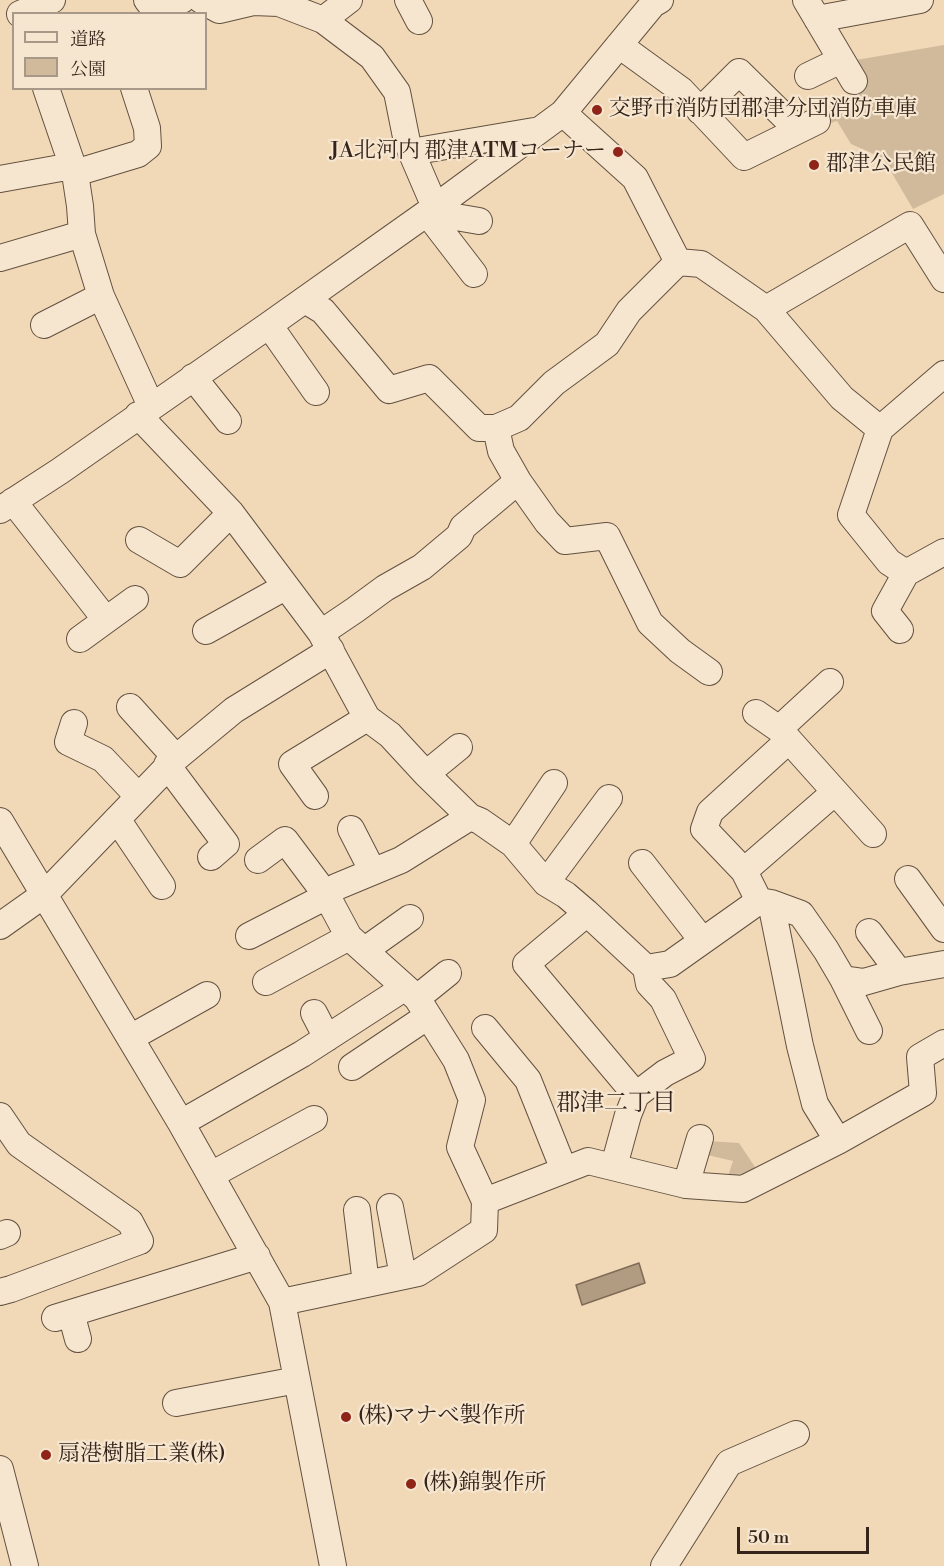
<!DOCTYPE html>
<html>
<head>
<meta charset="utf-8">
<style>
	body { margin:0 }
	#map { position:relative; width:944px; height:1566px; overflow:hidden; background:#f1d9b7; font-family:"Libre Bodoni","Noto Serif JP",serif }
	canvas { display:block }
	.legend { position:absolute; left:12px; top:12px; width:195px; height:78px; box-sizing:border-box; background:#f6e6d0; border:2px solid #a89887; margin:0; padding:8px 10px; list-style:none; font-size:18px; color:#342419 }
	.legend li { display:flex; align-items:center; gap:12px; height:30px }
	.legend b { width:30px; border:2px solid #a89887 }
	.scale { position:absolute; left:737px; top:1527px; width:132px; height:27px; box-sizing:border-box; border:3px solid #342419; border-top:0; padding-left:8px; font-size:18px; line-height:21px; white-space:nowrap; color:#342419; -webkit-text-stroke:4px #f6e6d0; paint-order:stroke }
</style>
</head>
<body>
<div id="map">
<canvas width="944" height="1566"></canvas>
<ul class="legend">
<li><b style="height:8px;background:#f6e6d0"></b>道路</li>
<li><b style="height:16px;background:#d1ba9c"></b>公園</li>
</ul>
<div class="scale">50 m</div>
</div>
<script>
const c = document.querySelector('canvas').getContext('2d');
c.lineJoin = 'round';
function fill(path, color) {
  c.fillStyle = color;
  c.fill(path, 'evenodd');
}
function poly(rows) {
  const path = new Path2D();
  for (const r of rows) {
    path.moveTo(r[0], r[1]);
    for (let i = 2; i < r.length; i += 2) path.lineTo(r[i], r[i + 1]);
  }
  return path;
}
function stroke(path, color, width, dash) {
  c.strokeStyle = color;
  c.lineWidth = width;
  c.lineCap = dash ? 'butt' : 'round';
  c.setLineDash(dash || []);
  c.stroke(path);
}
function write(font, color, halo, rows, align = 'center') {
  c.font = font + ' "Libre Bodoni","Noto Serif JP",serif';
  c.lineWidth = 4.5;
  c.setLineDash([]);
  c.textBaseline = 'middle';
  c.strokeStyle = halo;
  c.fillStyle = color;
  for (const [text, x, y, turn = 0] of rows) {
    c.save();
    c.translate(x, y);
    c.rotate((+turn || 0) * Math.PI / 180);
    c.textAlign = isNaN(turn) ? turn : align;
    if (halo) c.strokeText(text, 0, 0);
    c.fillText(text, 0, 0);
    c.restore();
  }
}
fill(poly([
	[944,45,944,194,913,209,883,158,851,144,837,121,827,124,821,113,856,96,850,61],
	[707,1141,739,1143,759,1173,727,1179,733,1161,703,1154]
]), '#d1ba9c');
const water = poly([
	[639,1263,645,1283,582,1305,576,1285,639,1263]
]);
fill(water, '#b19b81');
stroke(water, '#7f6b57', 1.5);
const minor = poly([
	[147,0,151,5,182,0],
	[201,0,219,10,253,2,279,3,323,20,349,0],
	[408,0,419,21],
	[806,0,854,81],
	[20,14,52,0],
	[817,19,920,0],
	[323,20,372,57,397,92,407,142,438,214,479,221],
	[619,45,681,90,744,157,817,121],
	[808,76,841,60],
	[46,88,75,173,80,206,82,234,101,296,151,406],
	[700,111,739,72,798,130],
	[563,113,635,178,678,262,701,264,766,309,842,398,880,429,851,515,889,562,906,573,944,552],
	[411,152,534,131],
	[75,173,138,154,148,146,147,128,134,88],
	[0,179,72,166],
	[438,214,434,222,474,274],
	[0,258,82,234],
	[305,300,323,311,389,390,429,378,479,428,496,428,519,418,554,383,607,344,629,311,678,262],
	[766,309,910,225,944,279],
	[44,325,101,296],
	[269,325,316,392],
	[193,377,228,421],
	[138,415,231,513,321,633,367,718,390,735,426,774,470,817,480,821,513,844,546,883,566,895,587,913,646,968,670,964,759,901,771,903,801,914,826,950,843,979,864,982,899,972,944,964],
	[880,429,944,374],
	[518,481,547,522,565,541,607,536,650,623,680,651,709,672],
	[13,501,106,620],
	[0,510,60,471,269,325,434,208,563,113,653,4,660,0],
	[139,540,180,564,231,513],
	[900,630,885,611,906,573],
	[206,631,285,587],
	[321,633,355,610,385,588,422,567,459,536,463,527,518,481,501,451,496,428],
	[80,639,135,599],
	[130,707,176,758],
	[756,713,779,729,873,834],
	[74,723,68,742,103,759,138,796],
	[779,729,830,682],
	[167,765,226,844,211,857],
	[426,774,459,747],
	[315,796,292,764,367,718],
	[470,817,401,860,336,887,327,896,349,937,417,998,456,1060,472,1100,460,1147,485,1201],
	[117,819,162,886],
	[0,821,181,1123,282,1302,333,1566],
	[351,829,372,870],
	[513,844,554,783],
	[642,863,702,940],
	[744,871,835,792],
	[908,879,944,929],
	[546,883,609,798],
	[759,901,744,871,704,829,710,812,788,741],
	[771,903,800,1046,815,1104,838,1141],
	[587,913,526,964,636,1095],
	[0,926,45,894,176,758,234,710,331,650],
	[869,932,899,972],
	[249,936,327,896,285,840,258,860],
	[365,950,410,918],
	[843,979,869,1031],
	[266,982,349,937],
	[417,998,448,973],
	[314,1013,327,1038],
	[485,1028,528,1080,564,1170],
	[130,1038,207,995],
	[352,1067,428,1016],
	[0,1116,19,1144,130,1222,140,1241,11,1289,0,1292],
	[181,1123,302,1054,404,988],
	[614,1166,628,1115,636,1095,665,1073,692,1059,663,999,649,984,646,968],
	[211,1175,314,1119],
	[686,1185,700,1138],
	[390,1207,403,1276],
	[357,1210,366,1284],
	[0,1236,7,1233],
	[282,1302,418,1273,484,1230,485,1201,588,1161,686,1185,743,1189,838,1141,923,1093,920,1057,944,1043],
	[71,1313,78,1339],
	[55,1318,257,1256],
	[176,1403,297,1380],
	[0,1469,25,1566],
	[664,1566,729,1463,796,1434]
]);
stroke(minor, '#635140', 28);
stroke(minor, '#f6e6d0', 26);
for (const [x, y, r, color] of [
	[597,110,6,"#8f2418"],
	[618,152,6,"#8f2418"],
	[814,165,6,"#8f2418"],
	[346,1417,6,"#8f2418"],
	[46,1455,6,"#8f2418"],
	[411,1484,6,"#8f2418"]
]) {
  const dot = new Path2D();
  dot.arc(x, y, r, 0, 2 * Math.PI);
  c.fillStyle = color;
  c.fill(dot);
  stroke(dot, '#f6e6d0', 2);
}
write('22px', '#342419', '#f6e6d0', [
	["交野市消防団郡津分団消防車庫",609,110],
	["JA北河内 郡津ATMコーナー",606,152,"right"],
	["郡津公民館",826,165],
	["(株)マナべ製作所",358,1417],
	["扇港樹脂工業(株)",58,1455],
	["(株)錦製作所",423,1484]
], 'left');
write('24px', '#342419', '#f6e6d0', [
	["郡津二丁目",616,1104]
]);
</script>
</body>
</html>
